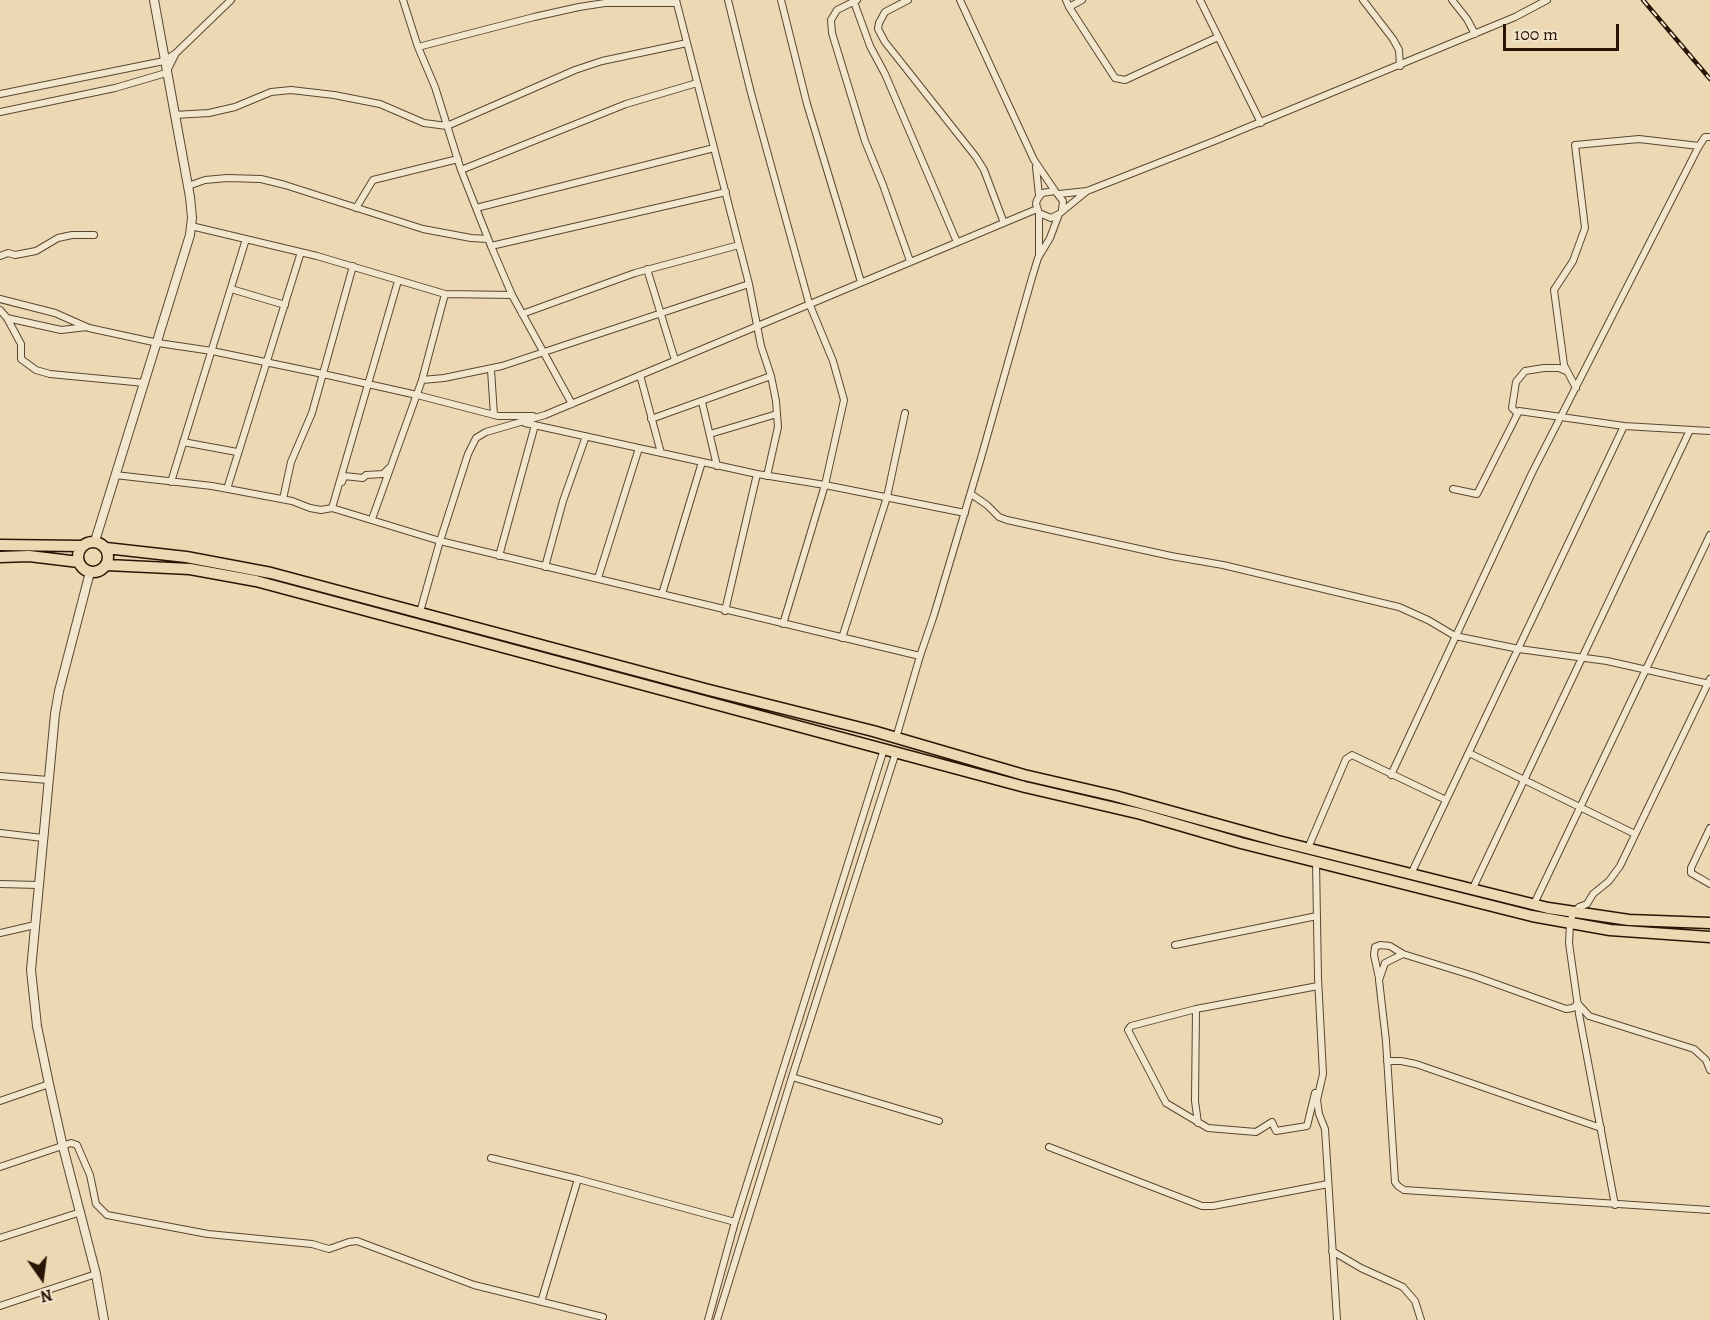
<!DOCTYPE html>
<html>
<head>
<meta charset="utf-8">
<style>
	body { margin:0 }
	#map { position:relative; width:1710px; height:1320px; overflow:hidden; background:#ecd9b4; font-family:Alegreya,serif }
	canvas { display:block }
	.north { position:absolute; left:12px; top:1248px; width:60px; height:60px; -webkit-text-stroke:4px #f3e6ce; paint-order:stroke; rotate:166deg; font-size:16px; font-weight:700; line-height:24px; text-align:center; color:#291505 }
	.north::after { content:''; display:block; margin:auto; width:21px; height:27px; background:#291505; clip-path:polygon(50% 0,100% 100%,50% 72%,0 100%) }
	.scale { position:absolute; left:1503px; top:24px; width:116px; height:27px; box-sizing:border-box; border:3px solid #291505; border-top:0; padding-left:8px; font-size:18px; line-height:21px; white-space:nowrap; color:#291505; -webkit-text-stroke:4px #f3e6ce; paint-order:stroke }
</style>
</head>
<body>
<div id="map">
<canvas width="1710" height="1320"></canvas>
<div class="north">N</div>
<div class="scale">100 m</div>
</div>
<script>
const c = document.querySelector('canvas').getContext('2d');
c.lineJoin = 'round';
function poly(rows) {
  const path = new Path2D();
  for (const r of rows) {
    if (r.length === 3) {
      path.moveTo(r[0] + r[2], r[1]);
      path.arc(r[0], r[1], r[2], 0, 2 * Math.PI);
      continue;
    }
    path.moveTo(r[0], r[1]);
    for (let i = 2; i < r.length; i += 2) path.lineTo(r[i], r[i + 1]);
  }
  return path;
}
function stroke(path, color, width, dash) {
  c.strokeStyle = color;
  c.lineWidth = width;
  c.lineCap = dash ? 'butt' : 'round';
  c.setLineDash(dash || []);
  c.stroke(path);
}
const minor = poly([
	[403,0,418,47,435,87,461,170,491,246,512,295,572,404],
	[676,0,749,284,761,346,771,376,776,401,778,427,767,476],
	[728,0,751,93,809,303,833,361,844,400,825,485,783,624],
	[781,0,807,104,861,282],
	[857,0,837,10,831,20,832,33,865,141,883,185,910,261],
	[908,0,885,12,879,23,878,29,885,42,976,157,984,170,1004,223],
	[960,0,1034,160,1055,191],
	[1066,0,1069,7,1082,0],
	[1200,0,1261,123],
	[1363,0,1393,39,1399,50,1400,66],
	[1452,0,1467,19,1475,34],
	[854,2,870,46,885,74,957,242],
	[1069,7,1115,78,1125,80,1218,37],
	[418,47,534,17,579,7,605,3,676,3],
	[0,94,164,61,176,53,231,0],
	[0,112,115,88,166,73,175,55],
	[174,115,209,113,235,107,271,92,291,90,334,95,380,104,424,123,447,126,575,70,602,61,687,43],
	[1036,167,1039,195],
	[461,170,626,104,697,83],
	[188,186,205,180,227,178,261,179,285,185,423,229,471,238,488,239],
	[1059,194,1087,191,1217,140,1515,17,1547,0],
	[356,208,373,180,458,159],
	[476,208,714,148],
	[1062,210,1063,201,1055,191,1042,193,1037,200,1036,204,1039,213,1051,218,1059,214,1087,191],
	[191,226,317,256,445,294,512,295],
	[491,246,726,192],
	[1039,254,1039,213],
	[0,256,8,253,15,255,36,251,58,238,72,235,94,235],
	[647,269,675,360],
	[231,289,285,305],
	[0,299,55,313,89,328,158,343,212,351,323,374,417,395,498,416,533,416],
	[0,310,7,318,21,344,21,359,36,370,50,374,145,383],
	[522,314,635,273,739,245],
	[7,318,61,330,87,327],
	[491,370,494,415],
	[640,375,661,453],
	[422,380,444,378,502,366,749,284],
	[1576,388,1564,365,1554,290,1573,261,1585,228,1575,145,1639,139,1699,146],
	[702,402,717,466],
	[1517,413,1512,408,1516,382,1525,371,1544,368,1559,368,1566,371],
	[651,419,771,376],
	[525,423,757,474,825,485,965,513],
	[710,434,777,414],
	[183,442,237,452],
	[115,475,212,486,292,501,310,508,321,510,332,508,440,541,920,656],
	[171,482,246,239],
	[342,482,344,476,363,478,366,475,383,474,389,468],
	[227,489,301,252],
	[1453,489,1477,494,1519,411,1624,426,1710,431],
	[971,494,987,505,999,517,1007,520,1171,556,1223,565,1399,607,1428,620,1455,636,1519,649,1607,661,1710,684],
	[283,499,291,462,312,413,353,266],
	[332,508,398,281],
	[372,519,422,380,445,294],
	[499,556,535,425],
	[545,567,563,501,586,436],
	[598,578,639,448],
	[662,594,702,462],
	[725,611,757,474],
	[420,612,440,541,468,454,476,438,486,432,545,415,1037,209],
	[842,638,887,497,905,413],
	[896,738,920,656,934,615,981,458,1031,281,1038,258,1050,238,1059,214],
	[1469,753,1635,834],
	[1391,775,1532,473,1699,146,1705,137,1710,137],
	[0,776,48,780],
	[1710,828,1691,868,1691,873,1710,884],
	[0,833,43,838],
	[1308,848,1346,759,1352,755,1446,800],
	[1316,862,1318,978,1323,1074,1317,1100,1319,1114,1325,1129,1337,1320],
	[1411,874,1624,426],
	[0,884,38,885],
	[1472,890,1690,430],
	[1534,904,1710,535],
	[0,933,35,925],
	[1175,945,1317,916],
	[1403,954,1385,963,1379,980,1386,1041,1395,1182,1398,1186,1404,1190,1710,1210],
	[1379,978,1374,955,1375,947,1380,945,1390,946,1403,954,1474,976,1566,1009,1573,1008,1578,1003],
	[1580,1006,1589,1016,1694,1049,1706,1060,1710,1070],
	[1196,1009,1131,1026,1128,1030,1166,1103,1208,1128,1256,1132,1272,1122,1276,1131,1307,1126,1315,1093],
	[1387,1061,1401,1061,1416,1064,1601,1128],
	[792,1077,939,1121],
	[0,1101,49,1084],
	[1198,1123,1195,1101,1196,1009,1318,986],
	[1049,1147,1202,1206,1213,1206,1328,1184],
	[491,1158,578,1179,735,1222],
	[0,1167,71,1143,77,1145,90,1175,96,1204,107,1215,208,1234,312,1244,329,1249,349,1242,357,1241,474,1285,603,1317],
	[1615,1205,1579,1014,1569,943,1570,924,1573,913,1579,907,1587,904,1593,894,1609,881,1620,866,1710,679],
	[0,1238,81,1212],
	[1332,1251,1361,1268,1403,1287,1415,1301,1421,1320],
	[541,1302,578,1179],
	[0,1306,96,1274],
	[708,1320,735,1222,884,749],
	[717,1320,792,1077,896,752]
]);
const tertiary = poly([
	[95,541,190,235,192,218,190,197,154,0],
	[90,572,59,691,55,714,31,970,37,1026,49,1084,63,1147,96,1274,104,1320]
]);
const trunk = poly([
	[93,557,15],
	[0,545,82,546],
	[106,548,186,557,271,573,709,690,873,731,1024,775,1115,796,1278,841,1548,908,1629,920,1710,923],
	[0,557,29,556,79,562],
	[107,565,190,569,256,581,1025,787,1141,814,1241,843,1532,916,1610,930,1710,937]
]);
stroke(minor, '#5a4631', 8);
stroke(tertiary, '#5a4631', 10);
stroke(trunk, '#291505', 13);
stroke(minor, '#f3e6ce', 6);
stroke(tertiary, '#f3e6ce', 8);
stroke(trunk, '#ecd9b4', 10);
const rail = poly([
	[1643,0,1710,79]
]);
stroke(rail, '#291505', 4.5);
stroke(rail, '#f3e6ce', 2, [7]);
</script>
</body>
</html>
